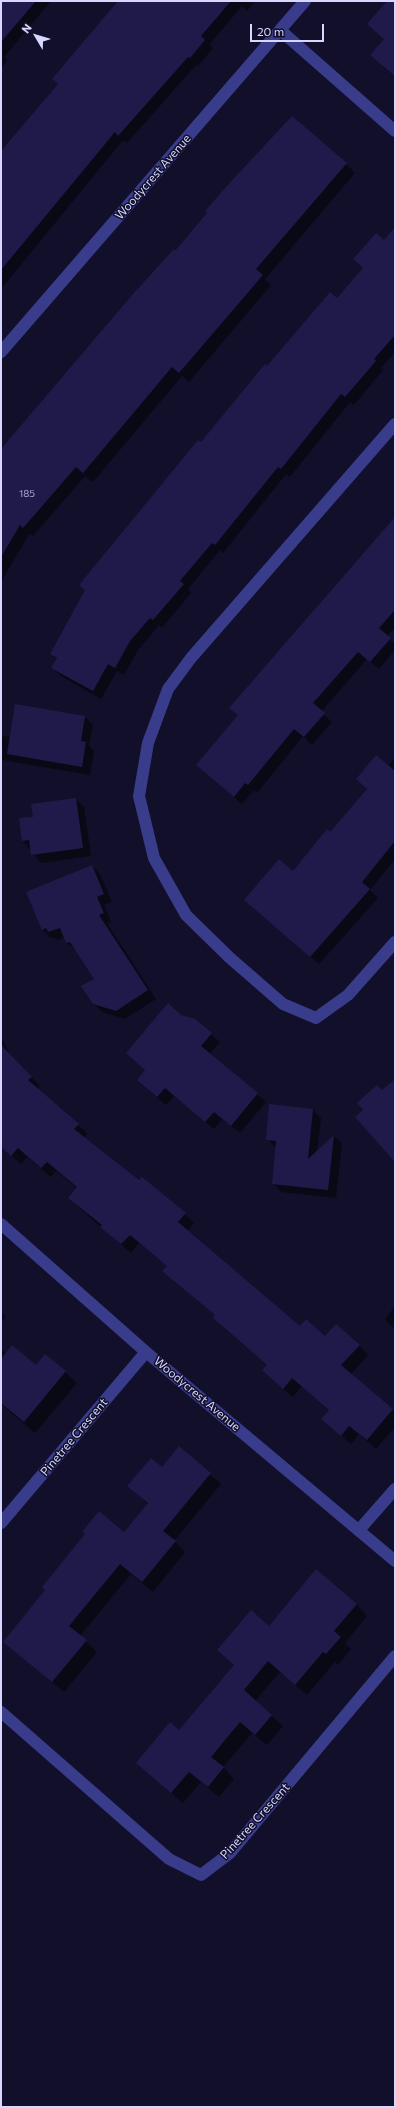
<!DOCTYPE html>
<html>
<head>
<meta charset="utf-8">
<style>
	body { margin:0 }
	#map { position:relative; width:396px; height:2108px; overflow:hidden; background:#110f29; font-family:Commissioner,sans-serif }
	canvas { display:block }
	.frame { position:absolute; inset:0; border:2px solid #d8d7ff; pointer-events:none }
	.north { position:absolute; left:16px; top:16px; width:40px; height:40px; -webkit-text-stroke:3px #110f29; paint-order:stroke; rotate:308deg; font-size:11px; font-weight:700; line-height:16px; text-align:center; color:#d8d7ff }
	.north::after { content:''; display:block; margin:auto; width:14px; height:18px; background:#d8d7ff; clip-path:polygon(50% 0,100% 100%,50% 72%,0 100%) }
	.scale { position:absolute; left:250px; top:24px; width:74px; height:18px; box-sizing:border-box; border:2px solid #d8d7ff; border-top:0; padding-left:5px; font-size:12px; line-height:14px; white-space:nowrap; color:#d8d7ff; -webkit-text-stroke:3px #110f29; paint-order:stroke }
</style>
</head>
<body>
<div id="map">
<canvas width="396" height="2108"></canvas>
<div class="frame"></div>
<div class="north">N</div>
<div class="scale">20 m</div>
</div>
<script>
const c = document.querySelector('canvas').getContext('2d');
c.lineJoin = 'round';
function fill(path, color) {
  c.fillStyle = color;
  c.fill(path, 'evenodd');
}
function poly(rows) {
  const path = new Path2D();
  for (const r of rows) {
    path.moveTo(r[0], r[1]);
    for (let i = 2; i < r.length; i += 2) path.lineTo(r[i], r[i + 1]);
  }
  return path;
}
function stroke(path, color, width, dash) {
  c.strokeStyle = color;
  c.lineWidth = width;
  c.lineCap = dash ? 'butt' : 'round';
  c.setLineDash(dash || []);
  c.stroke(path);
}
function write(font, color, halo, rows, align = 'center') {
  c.font = font + ' Commissioner,sans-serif';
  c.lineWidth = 3;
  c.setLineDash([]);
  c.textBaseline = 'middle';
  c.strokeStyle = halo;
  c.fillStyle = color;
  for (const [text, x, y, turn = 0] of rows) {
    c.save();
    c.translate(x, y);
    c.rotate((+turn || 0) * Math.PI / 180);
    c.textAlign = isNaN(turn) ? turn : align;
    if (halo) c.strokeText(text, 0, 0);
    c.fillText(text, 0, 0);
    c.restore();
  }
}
fill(poly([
	[1,1,51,1,4,57,7,61,1,68],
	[119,1,255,1,247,11,242,6,209,45,213,48,198,66,197,64,127,143,123,140,1,289,1,153,59,85,53,79],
	[346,164,355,173,265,279,271,285,189,382,182,376,93,482,85,476,33,536,29,534,1,582,1,451,175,252],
	[395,229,395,352,381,368,383,370,354,405,350,402,290,477,286,474,223,553,220,550,188,589,191,593,162,628,159,625,138,650,124,675,117,671,101,699,61,676,52,668,57,660,51,654,201,443,267,368,337,300],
	[395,518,395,628,387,636,395,644,395,650,379,669,367,659,321,712,332,722,312,745,303,736,257,793,254,790,242,804,197,765,239,716,231,708],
	[85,717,93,725,89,746,94,751,90,775,3,760,1,758,1,736,11,737],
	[395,757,395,859,370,890,378,898,319,964,254,908,293,872,330,833,368,790,357,779,388,766],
	[76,799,84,807,91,856,41,863,23,841,34,817],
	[92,866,100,874,112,902,104,905,111,922,107,923,156,999,125,1019,102,1012,94,1004,95,979,76,950,67,943,65,937,57,940,54,937,51,938,43,930,28,893],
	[180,1016,194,1020,220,1042,210,1054,266,1102,240,1133,222,1119,214,1129,174,1096,166,1105,146,1088,146,1071,127,1053],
	[1,1036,10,1055,40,1086,37,1089,87,1133,84,1138,139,1182,185,1214,194,1223,188,1231,301,1327,325,1337,359,1345,368,1355,351,1374,395,1412,395,1427,376,1449,359,1434,351,1444,322,1419,329,1410,302,1386,293,1397,272,1379,267,1365,223,1327,214,1318,216,1316,164,1271,168,1266,139,1243,131,1253,78,1207,69,1198,77,1188,56,1171,51,1177,27,1157,21,1164,1,1147],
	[313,1110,321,1118,317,1151,334,1136,342,1144,336,1198,281,1192,273,1183,277,1148,267,1139],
	[395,1306,395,1329,385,1319],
	[1,1312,6,1317,1,1323],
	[1,1349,6,1354,36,1366,46,1355,77,1383,35,1433,1,1404],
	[179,1448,221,1484,174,1541,185,1552,153,1592,131,1574,80,1636,97,1652,64,1692,5,1642,124,1534,148,1504,129,1486,162,1469],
	[356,1604,367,1616,345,1643,351,1649,338,1665,335,1662,307,1695,280,1672,255,1701,283,1726,267,1745,252,1733,223,1767,234,1779,219,1797,201,1782,183,1803,137,1763,179,1731,235,1666,218,1650,269,1627]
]), '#0007');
fill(poly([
	[1,1,36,1,1,42],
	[118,1,231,1,201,36,205,40,190,58,188,57,118,136,115,132,1,270,1,151,58,84,52,79],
	[387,1,395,1,395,76,370,55,384,39,367,24],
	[292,116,347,163,256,269,263,275,179,373,172,367,83,473,76,467,23,528,20,525,1,557,1,449,133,294,174,249,175,251,207,213,205,211,225,188],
	[395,227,395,335,374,359,376,361,345,397,341,394,281,469,278,467,215,545,212,543,180,581,184,584,153,620,150,618,130,641,115,668,108,664,93,691,51,668,57,658,50,654,85,590,79,585,198,440,201,442,265,364,267,366,330,292,337,298,363,268,353,259,376,233,384,240],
	[395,517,395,610,379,628,391,638,370,662,358,652,313,703,325,713,304,737,294,729,248,785,245,783,234,797,196,765,238,715,229,708],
	[15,704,85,716,81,741,86,742,82,767,7,754],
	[376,755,395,771,395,841,362,882,370,889,310,957,244,900,279,859,293,871,327,829,330,832,367,789,356,779],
	[76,798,83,848,31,855,29,840,22,841,19,818,33,817,31,804],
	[92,865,104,894,97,897,104,913,99,915,148,990,116,1011,93,1004,81,986,94,979,70,942,66,943,60,928,48,932,46,928,42,930,26,892],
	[168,1003,181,1015,195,1019,212,1033,201,1046,258,1093,231,1126,214,1112,205,1122,165,1088,157,1097,137,1080,145,1070,126,1053],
	[1,1045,32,1077,28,1080,79,1124,74,1129,139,1180,142,1177,186,1213,178,1222,300,1326,306,1319,325,1336,336,1324,360,1345,341,1365,393,1409,367,1440,349,1426,341,1436,321,1419,329,1410,292,1378,283,1389,262,1370,267,1365,213,1318,215,1315,162,1271,167,1266,130,1235,121,1244,100,1227,102,1225,68,1198,77,1187,47,1162,41,1168,18,1148,11,1156,1,1147],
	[395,1079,395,1162,355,1117,363,1110,357,1103,377,1085,382,1090],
	[269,1104,313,1109,308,1159,334,1135,328,1190,272,1184,276,1141,266,1140],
	[12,1345,36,1365,45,1354,66,1371,24,1422,1,1403,1,1359],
	[179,1446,211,1473,163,1531,176,1541,142,1582,120,1564,69,1626,87,1640,52,1682,3,1642,45,1590,42,1587,85,1534,82,1532,99,1511,124,1532,148,1503,127,1486,151,1458,162,1467],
	[316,1569,357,1604,334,1631,341,1637,326,1654,323,1652,295,1685,268,1661,244,1690,272,1715,255,1735,240,1722,211,1757,224,1767,208,1787,189,1772,171,1793,136,1763,170,1722,179,1730,234,1665,217,1650,251,1610,269,1626]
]), '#201a4b');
stroke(poly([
	[280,30,395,131],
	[1,352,305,1],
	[395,424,191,658,168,689,148,743,139,796,154,858,186,915,230,958,283,1004,316,1018,348,995,395,942],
	[1,1224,146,1352,395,1561],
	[1,1523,146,1352],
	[359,1530,395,1489],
	[1,1712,169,1859,201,1875,230,1853,395,1656]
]), '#383c8a', 12);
write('10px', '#aaa8d2', null, [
	["185",27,494]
]);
write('12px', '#d8d7ff', '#110f29', [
	["Woodycrest Avenue",153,177,-49],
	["Woodycrest Avenue",197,1394,40],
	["Pinetree Crescent",74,1437,-50],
	["Pinetree Crescent",255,1821,-48]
]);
</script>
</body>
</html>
